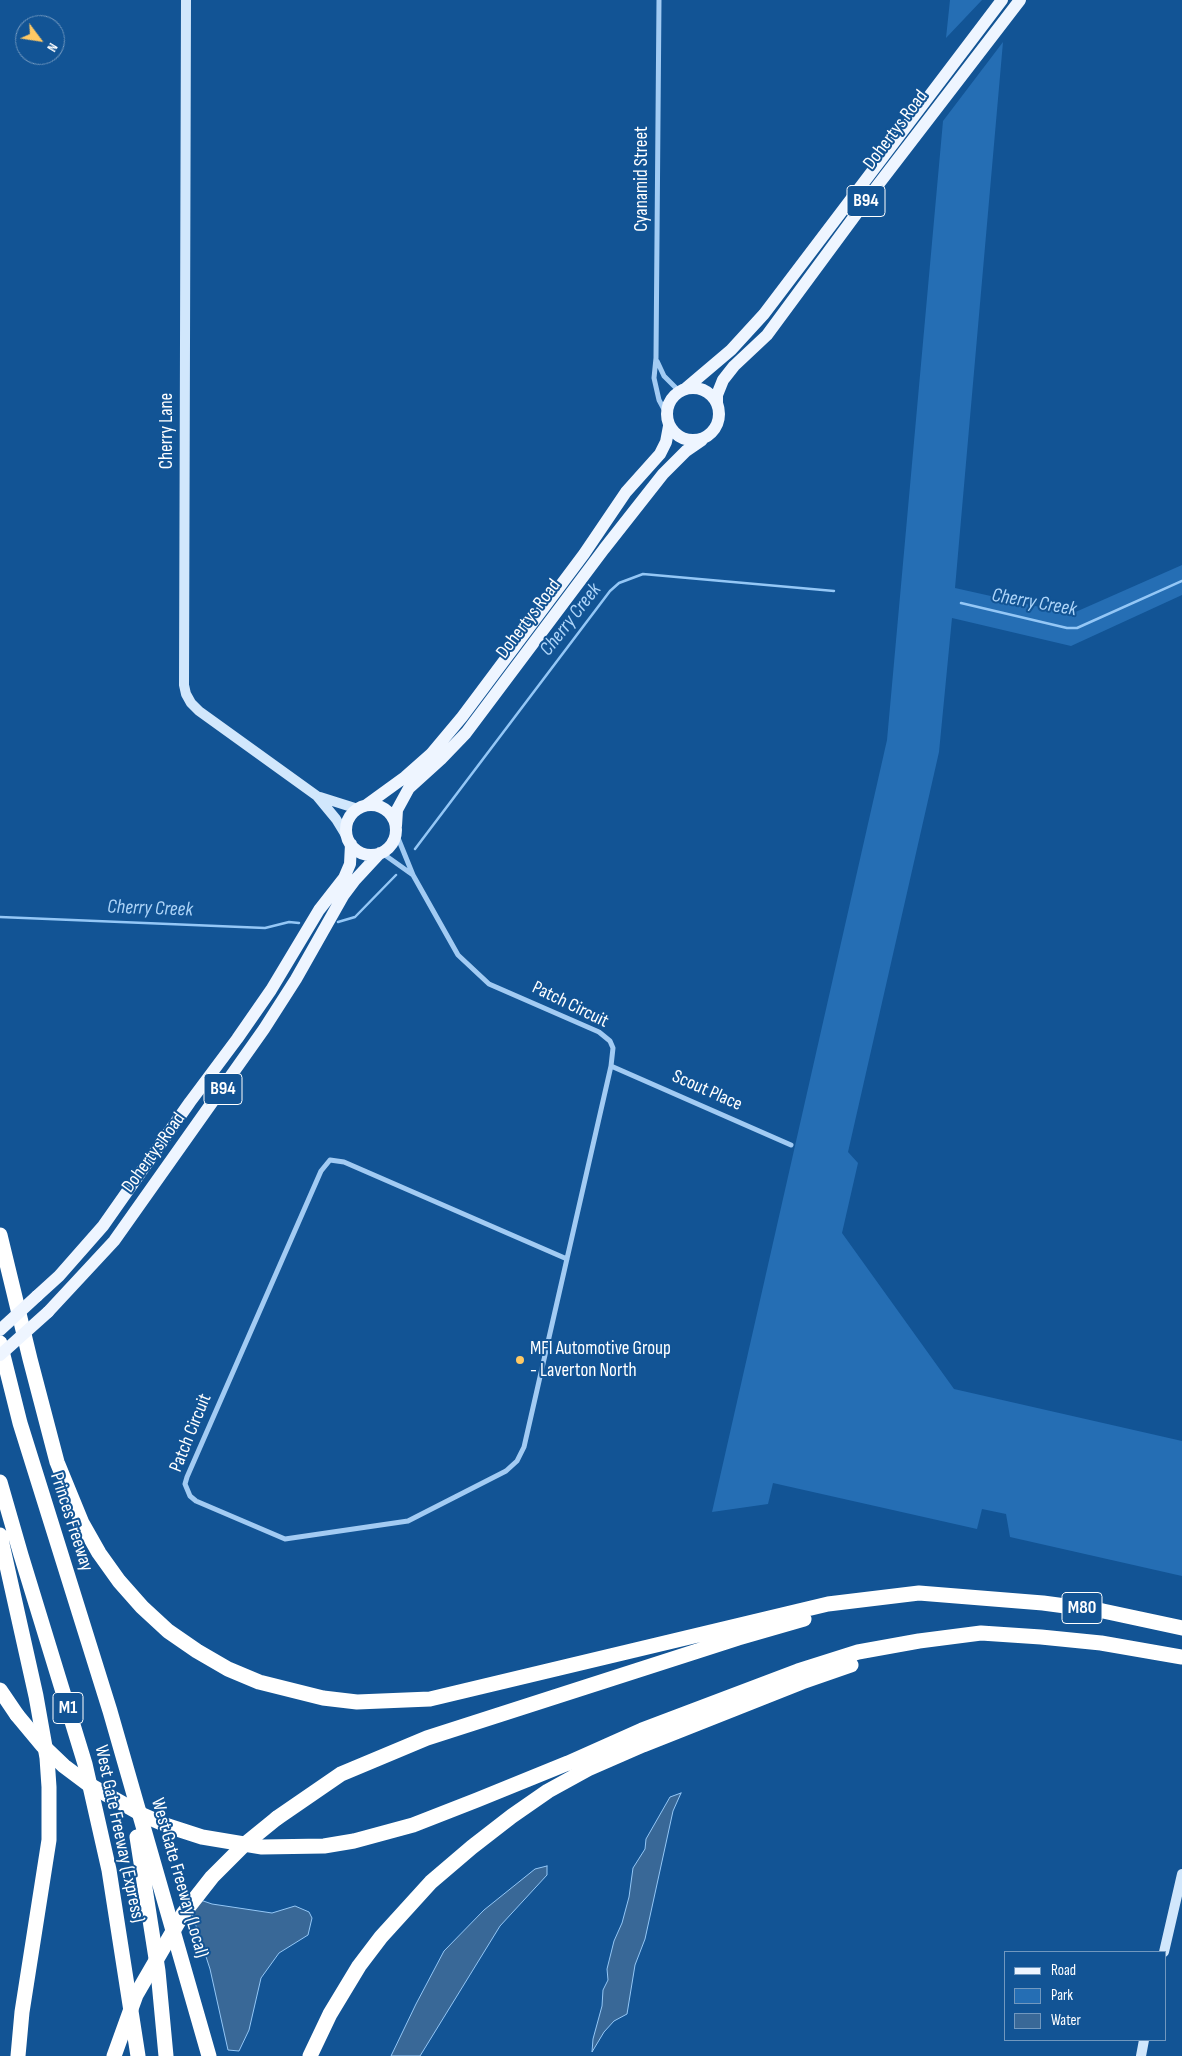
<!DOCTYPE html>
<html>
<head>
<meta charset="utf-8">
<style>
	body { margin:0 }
	#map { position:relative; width:1182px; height:2056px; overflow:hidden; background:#125495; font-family:"Sofia Sans Condensed",sans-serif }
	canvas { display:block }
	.legend { position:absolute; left:1004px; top:1951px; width:162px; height:90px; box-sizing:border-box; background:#125495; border:1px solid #7198bf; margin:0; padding:6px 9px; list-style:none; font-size:15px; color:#fff }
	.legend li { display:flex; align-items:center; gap:10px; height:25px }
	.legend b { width:25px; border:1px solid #7198bf }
	.north { position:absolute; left:15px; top:15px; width:50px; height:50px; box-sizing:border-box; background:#125495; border:1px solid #7198bf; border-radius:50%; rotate:121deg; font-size:14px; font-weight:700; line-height:20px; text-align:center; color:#fff }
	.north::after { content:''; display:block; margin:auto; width:18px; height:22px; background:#ffc964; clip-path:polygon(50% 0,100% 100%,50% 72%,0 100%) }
</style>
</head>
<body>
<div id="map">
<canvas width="1182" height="2056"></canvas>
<ul class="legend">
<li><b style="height:6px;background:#eef5ff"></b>Road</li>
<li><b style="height:14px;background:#256eb4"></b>Park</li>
<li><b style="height:14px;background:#396897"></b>Water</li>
</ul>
<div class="north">N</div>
</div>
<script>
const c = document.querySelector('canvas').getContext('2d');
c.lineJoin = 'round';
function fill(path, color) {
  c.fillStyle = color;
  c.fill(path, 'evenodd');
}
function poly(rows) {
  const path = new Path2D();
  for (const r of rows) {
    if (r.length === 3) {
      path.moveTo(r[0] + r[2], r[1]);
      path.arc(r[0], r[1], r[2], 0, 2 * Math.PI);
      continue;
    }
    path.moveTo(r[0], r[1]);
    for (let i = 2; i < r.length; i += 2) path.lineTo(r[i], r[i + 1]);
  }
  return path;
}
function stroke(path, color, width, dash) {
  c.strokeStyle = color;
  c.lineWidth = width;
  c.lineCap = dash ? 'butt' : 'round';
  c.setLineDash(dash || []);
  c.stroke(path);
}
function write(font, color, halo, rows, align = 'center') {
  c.font = font + ' "Sofia Sans Condensed",sans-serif';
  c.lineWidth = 4;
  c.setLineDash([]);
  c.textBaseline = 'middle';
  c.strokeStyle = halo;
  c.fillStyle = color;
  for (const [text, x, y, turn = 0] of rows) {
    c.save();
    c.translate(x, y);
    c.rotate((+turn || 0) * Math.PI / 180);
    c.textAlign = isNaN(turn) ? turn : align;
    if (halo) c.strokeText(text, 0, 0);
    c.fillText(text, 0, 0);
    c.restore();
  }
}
fill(poly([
	[950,0,982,0,946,38],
	[1003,42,955,588,1071,614,1182,565,1182,595,1071,646,952,618,939,752,848,1152,858,1163,842,1233,954,1389,1182,1441,1182,1576,1010,1537,1006,1514,982,1509,977,1529,773,1483,768,1504,712,1512,887,740,943,121]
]), '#256eb4');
const water = poly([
	[681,1793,673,1811,645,1939,635,1965,627,2014,614,2021,604,2032,592,2052,593,2039,602,2006,603,1990,608,1980,607,1969,614,1941,622,1923,629,1897,633,1868,645,1849,646,1839,670,1797,681,1793],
	[547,1866,547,1875,500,1926,420,2056,391,2056,416,2004,444,1951,484,1910,535,1869,547,1866],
	[186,1895,212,1904,272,1913,295,1906,309,1912,312,1918,308,1935,279,1953,261,1978,249,2030,239,2051,228,2050,210,1969,186,1895]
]);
fill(water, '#396897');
stroke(water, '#94c7f6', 1);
stroke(poly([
	[961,603,1067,628,1077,628,1182,581],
	[415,849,610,591,619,583,643,574,834,591],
	[0,917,265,928,289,922,299,923],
	[338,922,355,917,396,875]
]), '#94c7f6', 2.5);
stroke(poly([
	[659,0,656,358,654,378,659,400,666,413],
	[657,361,664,376,679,391],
	[396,833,413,875,458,955,489,984,599,1032,610,1041,613,1048,611,1066,524,1447,517,1461,506,1471,408,1521,285,1539,196,1501,190,1496,185,1484,187,1477,321,1171,330,1160,344,1162,567,1259],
	[382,853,413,875],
	[611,1066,791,1145]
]), '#a2cbf3', 5);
stroke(poly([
	[186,0,184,685,186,694,191,703,199,711,317,796,336,819,347,837],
	[320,797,358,809],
	[1164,1952,1182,1874],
	[1141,2056,1144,2040]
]), '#d1e7fc', 10);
stroke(poly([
	[693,414,26],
	[685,389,731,350,764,314,1002,0],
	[717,403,717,395,723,380,734,366,767,335,871,194,1020,0],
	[371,830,25],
	[365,806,405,777,431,754,462,717,584,554,626,492,660,454,666,442,669,426],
	[396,826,397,810,409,788,441,759,466,733,604,549,663,474,686,451,702,440],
	[37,1296,59,1276,103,1226,190,1102,237,1039,271,990,319,910,344,878,350,864,351,844],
	[48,1312,114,1241,264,1029,296,979,343,896,355,880,380,853]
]), '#eef5ff', 12);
stroke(poly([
	[0,1235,30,1359,57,1462,82,1523,99,1553,119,1581,142,1607,168,1631,197,1651,228,1669,259,1682,323,1698,357,1702,430,1699,828,1604,919,1593,1043,1603,1103,1611,1182,1628],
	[0,1343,20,1423,110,1711,209,2056],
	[0,1482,21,1555,85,1764,109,1870,138,2056],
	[0,1535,36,1696,47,1758,49,1787,49,1840,22,2012,18,2056],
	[0,1690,17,1715],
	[277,1818,341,1774,427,1738,738,1638,804,1619],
	[168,1826,202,1837,262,1847,324,1846,354,1841,413,1825,477,1800,568,1763,642,1730,798,1671,858,1652,919,1641,981,1633,1041,1637,1101,1643,1182,1657],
	[137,1837,158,1971,166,2056],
	[310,2056,330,2014,359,1966,381,1937,431,1882,472,1847,512,1816,548,1791,588,1769,643,1745,802,1682,851,1665]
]), '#fff', 15);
stroke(poly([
	[0,1330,37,1296],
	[0,1355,48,1312]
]), '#eef5ff', 12);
stroke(poly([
	[17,1715,42,1745,64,1766,88,1784,143,1815,168,1826],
	[114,2056,136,1995,183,1914,212,1877,245,1844,277,1818]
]), '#fff', 15);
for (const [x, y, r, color] of [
	[520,1360,5,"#ffc964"]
]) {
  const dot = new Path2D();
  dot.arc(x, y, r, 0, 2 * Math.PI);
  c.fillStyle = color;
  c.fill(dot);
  stroke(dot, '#125495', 2);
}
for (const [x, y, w] of [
	[866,201,38],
	[223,1089,38],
	[1082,1608,40],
	[68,1708,30]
]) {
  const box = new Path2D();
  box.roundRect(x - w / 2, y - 15.5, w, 31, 4);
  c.fillStyle = '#125495';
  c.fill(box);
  stroke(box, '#fff', 1);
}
write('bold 18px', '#fff', null, [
	["B94",866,201],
	["B94",223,1089],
	["M80",1082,1608],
	["M1",68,1708]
]);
write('19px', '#fff', '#125495', [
	["Dohertys Road",896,130,-53],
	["Cyanamid Street",642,179,-90],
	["Cherry Lane",167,431,-90],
	["Dohertys Road",529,619,-53],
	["Patch Circuit",570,1005,26],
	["Scout Place",707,1091,24],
	["Dohertys Road",154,1153,-54],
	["Patch Circuit",191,1433,-68],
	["Princes Freeway",71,1522,72],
	["West Gate Freeway (Express)",119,1834,78],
	["West Gate Freeway (Local)",179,1878,74]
]);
write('19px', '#fff', '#125495', [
	["MFI Automotive Group",530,1349],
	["- Laverton North",530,1371]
], 'left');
write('italic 20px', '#aed5f9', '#125495', [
	["Cherry Creek",1034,603,10],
	["Cherry Creek",571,620,-52],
	["Cherry Creek",150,909,2]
]);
</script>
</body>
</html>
